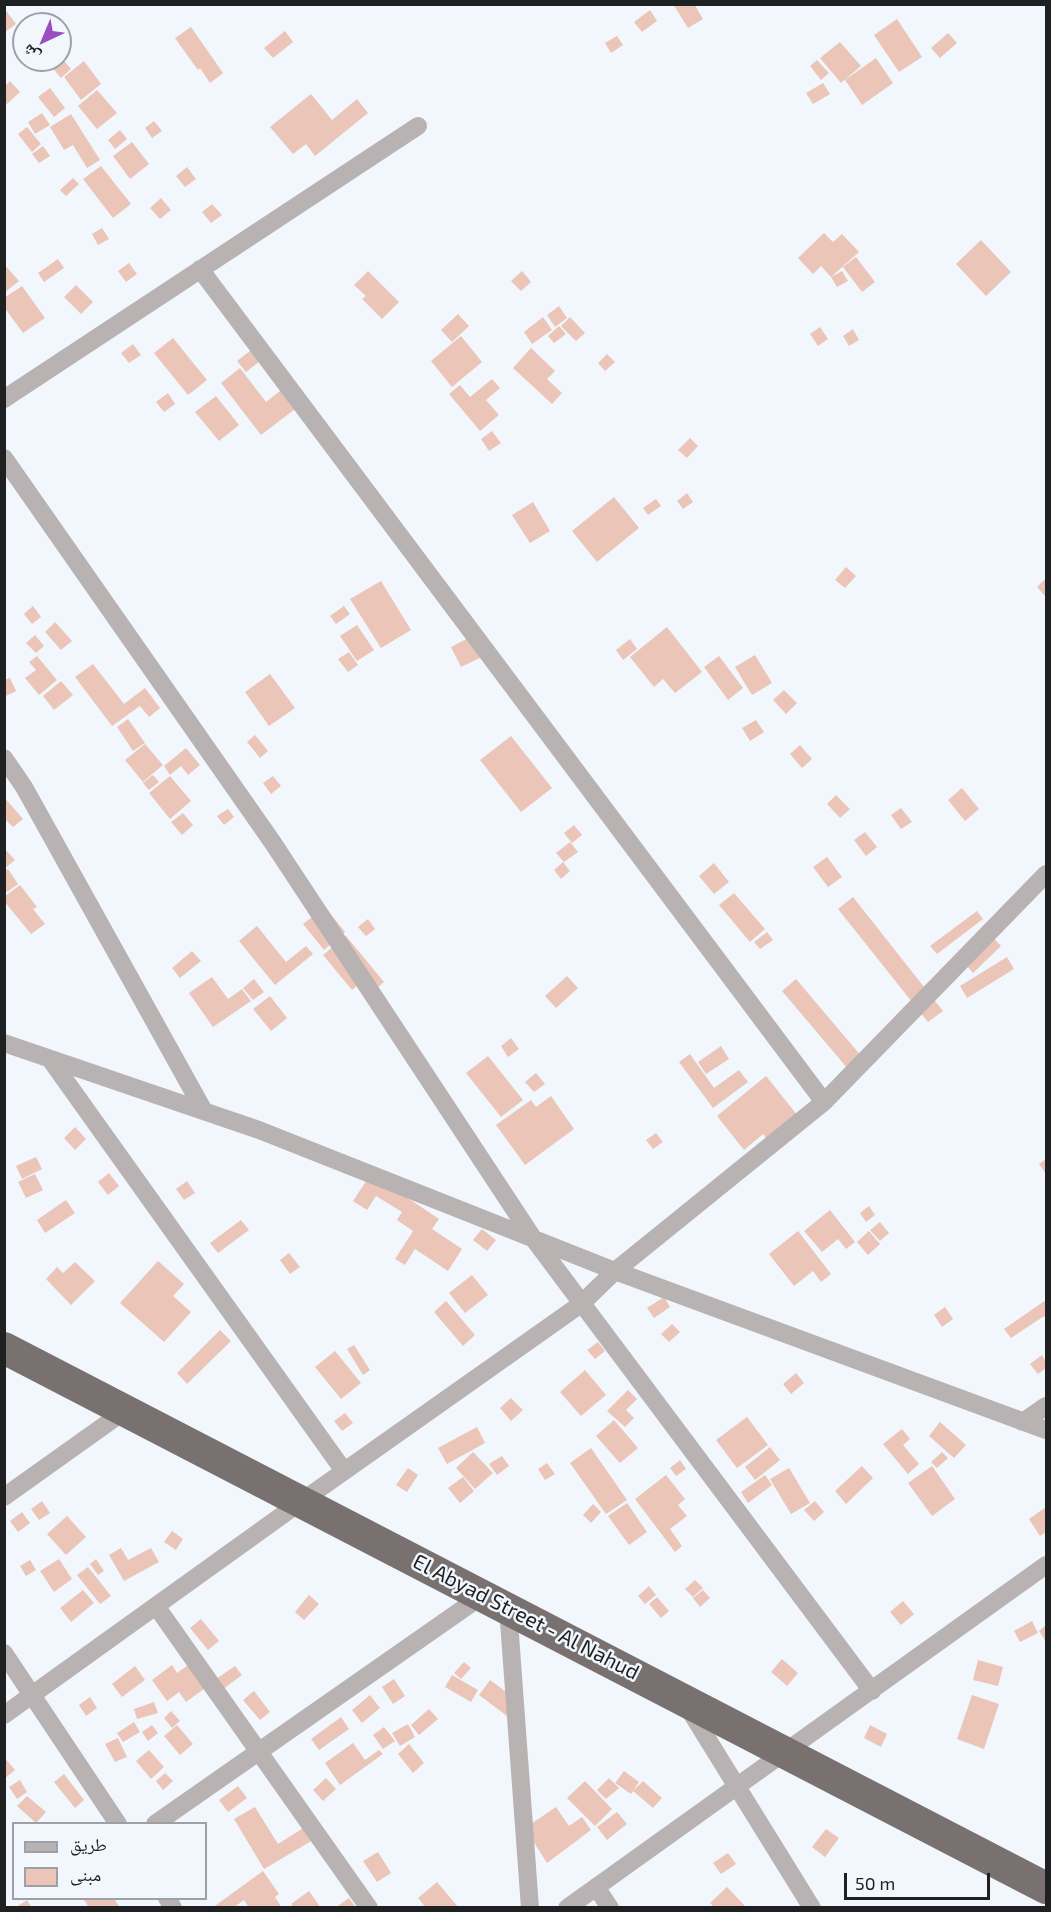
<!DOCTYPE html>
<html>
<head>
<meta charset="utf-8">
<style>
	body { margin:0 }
	#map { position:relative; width:1051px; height:1912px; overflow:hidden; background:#f2f7fe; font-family:"Exo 2","Noto Naskh Arabic",sans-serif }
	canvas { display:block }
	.frame { position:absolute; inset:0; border:6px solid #1e2022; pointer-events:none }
	.legend { position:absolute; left:12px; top:1822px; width:195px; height:78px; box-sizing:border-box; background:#f2f7fe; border:2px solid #9da1a6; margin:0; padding:8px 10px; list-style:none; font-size:18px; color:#1e2022 }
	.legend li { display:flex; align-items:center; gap:12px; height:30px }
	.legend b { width:30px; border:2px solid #9da1a6 }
	.north { position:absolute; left:12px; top:12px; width:60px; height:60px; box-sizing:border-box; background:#f2f7fe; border:2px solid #9da1a6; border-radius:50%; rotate:224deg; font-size:16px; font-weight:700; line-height:24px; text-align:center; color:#1e2022 }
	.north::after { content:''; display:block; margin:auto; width:21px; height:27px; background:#9b4ebf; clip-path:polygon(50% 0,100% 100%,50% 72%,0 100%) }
	.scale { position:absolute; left:844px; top:1873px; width:146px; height:27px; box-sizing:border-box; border:3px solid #1e2022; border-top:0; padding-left:8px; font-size:18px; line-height:21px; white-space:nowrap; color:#1e2022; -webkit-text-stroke:4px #f2f7fe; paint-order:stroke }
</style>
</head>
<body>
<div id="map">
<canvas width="1051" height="1912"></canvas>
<div class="frame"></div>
<ul class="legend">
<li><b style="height:8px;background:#b8b3b2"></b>طريق</li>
<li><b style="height:16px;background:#eac5b8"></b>مبنى</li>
</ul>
<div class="north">ش</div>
<div class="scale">50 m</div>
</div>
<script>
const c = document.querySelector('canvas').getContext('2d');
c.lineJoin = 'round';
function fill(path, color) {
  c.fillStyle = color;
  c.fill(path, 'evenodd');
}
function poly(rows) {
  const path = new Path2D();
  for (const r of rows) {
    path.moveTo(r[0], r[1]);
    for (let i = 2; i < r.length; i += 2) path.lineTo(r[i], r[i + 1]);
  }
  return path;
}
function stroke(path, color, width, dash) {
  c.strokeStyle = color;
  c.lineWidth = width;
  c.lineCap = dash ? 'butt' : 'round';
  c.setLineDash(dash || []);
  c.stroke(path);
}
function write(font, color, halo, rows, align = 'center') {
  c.font = font + ' "Exo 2",sans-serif';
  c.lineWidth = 5;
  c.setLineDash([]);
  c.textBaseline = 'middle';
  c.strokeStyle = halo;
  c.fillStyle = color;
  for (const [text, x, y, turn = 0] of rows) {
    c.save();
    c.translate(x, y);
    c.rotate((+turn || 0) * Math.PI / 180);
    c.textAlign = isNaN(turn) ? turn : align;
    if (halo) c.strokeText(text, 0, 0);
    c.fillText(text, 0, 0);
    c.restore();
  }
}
fill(poly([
	[673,4,694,4,703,19,688,28],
	[4,8,16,24,4,33],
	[650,10,657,21,642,32,634,22],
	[897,19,922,57,899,72,874,35],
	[191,27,223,73,210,83,200,68,198,70,175,38],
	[285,31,293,42,273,58,264,48],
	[948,33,957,43,940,58,931,48],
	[617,36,623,45,611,53,605,43],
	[840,42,861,66,841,83,820,58],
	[60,56,71,69,61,78,46,60,60,60],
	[876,58,893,83,862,105,845,80],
	[817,60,829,73,821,80,810,66],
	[84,61,101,84,81,100,64,77],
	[10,81,20,92,7,104,4,101,4,87],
	[823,83,830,94,813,104,806,93],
	[50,88,65,108,54,117,38,97],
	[97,90,117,113,97,129,78,106],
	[311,94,332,120,357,99,368,113,315,156,306,144,293,154,270,127],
	[42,113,50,125,35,134,28,122],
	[71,114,100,160,87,168,73,145,64,150,50,127],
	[154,121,162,131,152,138,145,128],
	[27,127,41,144,32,152,18,134],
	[120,130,127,139,115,149,108,140],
	[132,142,149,164,130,179,113,156],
	[43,146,50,156,39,163,32,154],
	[101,166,131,204,113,218,83,179],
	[187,167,196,179,185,187,176,176],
	[73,178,79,184,66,196,60,190],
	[161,198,171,210,160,219,150,208],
	[212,204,222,215,211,223,202,212],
	[102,228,109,239,98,245,92,234],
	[824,233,833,242,842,234,859,252,831,277,842,271,848,281,837,287,831,277,821,266,813,274,798,258],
	[981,240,1011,272,986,296,956,264],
	[856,257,875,282,862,292,843,267],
	[58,259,64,268,44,282,38,273],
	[129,263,137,274,126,282,118,271],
	[4,264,19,281,4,293],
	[368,271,399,302,382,319,362,299,366,296,354,285],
	[522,271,531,282,521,291,511,281],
	[76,285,93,302,81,314,64,297],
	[22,286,45,318,23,333,4,307,4,298],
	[559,306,567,318,555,327,547,315],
	[458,314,469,326,452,342,441,330],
	[543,317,552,330,532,344,524,332],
	[570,317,585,333,576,341,561,326],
	[559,326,566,334,554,343,548,336],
	[820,327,828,339,818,346,810,334],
	[853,329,859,340,849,346,843,336],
	[461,336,482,362,452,387,431,361],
	[173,338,207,380,188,395,154,353],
	[260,343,269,354,246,372,237,361],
	[133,344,141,355,129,363,121,353],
	[531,348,555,371,547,379,562,393,552,404,513,368],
	[607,354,615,362,605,371,598,363],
	[240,368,266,402,289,384,303,403,261,435,221,383],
	[492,379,500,388,486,400,499,415,480,431,449,394,460,385,470,397],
	[168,393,175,404,164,412,156,402],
	[216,396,239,425,219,441,195,412],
	[492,431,501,443,489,451,481,439],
	[690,438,698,446,687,458,678,450],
	[687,493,693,502,683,509,677,501],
	[614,497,639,528,597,562,572,531],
	[656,499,661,506,648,515,643,508],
	[533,502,550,531,530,543,512,515],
	[846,567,856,576,845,588,835,580],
	[1046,578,1046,597,1037,587],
	[381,581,411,630,381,648,350,599],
	[33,606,41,617,32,624,24,614],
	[344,606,350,614,336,624,330,616],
	[55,622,72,641,61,650,45,632],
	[357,625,374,650,357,661,340,636],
	[667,627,702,672,675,693,663,679,654,687,630,657],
	[35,635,44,646,36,653,26,643],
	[474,635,484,656,461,667,451,647],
	[630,639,637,649,623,660,616,650],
	[349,652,358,665,348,672,338,659],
	[755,655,772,683,752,695,735,667],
	[37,656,57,680,39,695,25,678,36,670,29,662],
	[719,656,743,688,728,700,704,667],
	[93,664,124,704,145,688,160,708,149,717,140,706,112,726,75,677],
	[270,674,295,708,269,726,245,692],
	[10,678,16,691,4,697,4,680],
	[61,681,73,695,54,710,43,696],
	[784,690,797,703,786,714,773,700],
	[128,719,145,743,133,751,117,727],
	[756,720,764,732,750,741,742,728],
	[255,735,268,751,260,758,247,742],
	[511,736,552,788,521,812,480,760],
	[145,744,163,765,143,782,125,760],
	[800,745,812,759,802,768,790,754],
	[186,748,200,765,188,775,181,766,170,775,164,766],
	[153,775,159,782,149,790,143,783],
	[170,776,191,801,170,819,149,793],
	[273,776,281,786,271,794,263,783],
	[962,788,979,809,965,821,948,800],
	[836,795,850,809,840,818,827,804],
	[4,797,23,819,13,827,4,818],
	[901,808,912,822,901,829,891,815],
	[228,809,234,817,224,825,217,816],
	[183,813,193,825,182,835,171,822],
	[574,825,582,835,572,843,564,833],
	[865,832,877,847,866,856,854,840],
	[570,842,578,852,564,862,556,853],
	[4,848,15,860,4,869],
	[827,857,842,877,828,887,813,867],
	[563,862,570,871,561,879,554,870],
	[714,863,729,882,714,894,699,876],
	[8,869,18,884,7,892,4,888,4,871],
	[20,885,37,907,33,909,45,924,31,934,4,901,4,897],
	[734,893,765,929,750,942,719,905],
	[853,897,943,1011,928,1022,838,909],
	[325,907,345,932,324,950,303,924],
	[977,911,983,919,937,954,930,946],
	[368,919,375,929,366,936,358,927],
	[257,926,286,962,306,946,313,954,275,985,239,941],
	[985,929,1001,946,973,973,965,964],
	[767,932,773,940,760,949,754,942],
	[346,936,384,982,372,992,363,981,352,990,323,955],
	[192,951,201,961,180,978,172,968],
	[1007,957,1014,969,967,998,960,986],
	[567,976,578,988,556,1008,545,996],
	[212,977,228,999,242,989,251,1001,213,1027,189,993],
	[254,979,264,992,253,1000,243,988],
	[796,979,868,1064,854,1076,782,991],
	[270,996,287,1018,271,1031,253,1009],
	[511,1038,519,1049,508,1057,501,1046],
	[721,1046,729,1059,706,1074,698,1062],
	[690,1054,714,1088,739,1070,748,1082,713,1108,679,1062],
	[488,1056,523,1100,501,1117,466,1073],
	[536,1073,545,1084,534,1092,525,1082],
	[766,1076,802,1121,773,1146,763,1134,744,1150,717,1116],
	[551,1096,574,1129,525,1165,496,1125,531,1100,536,1107],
	[75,1127,86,1139,75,1150,64,1138],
	[656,1133,663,1142,653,1149,646,1140],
	[36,1157,42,1169,22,1179,16,1166],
	[1046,1159,1046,1174,1039,1164],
	[374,1169,384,1182,439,1219,432,1229,462,1249,448,1271,415,1249,405,1265,395,1259,413,1231,397,1220,402,1212,376,1196,367,1210,353,1201],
	[109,1173,119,1186,108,1195,98,1182],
	[35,1174,43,1190,26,1198,18,1182],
	[187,1181,195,1193,184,1200,176,1189],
	[66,1200,75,1213,45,1233,37,1220],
	[869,1206,875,1215,866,1222,860,1213],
	[830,1210,855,1242,846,1249,838,1239,822,1252,804,1231],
	[241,1220,249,1230,218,1253,210,1243],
	[880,1222,889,1233,880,1241,870,1230],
	[482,1229,496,1240,487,1251,473,1240],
	[798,1231,831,1274,821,1282,813,1271,794,1286,769,1254],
	[869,1231,880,1244,868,1255,857,1242],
	[289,1253,300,1267,290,1274,280,1260],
	[158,1261,184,1284,173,1296,191,1312,164,1342,120,1303],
	[75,1262,95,1281,71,1305,46,1279,57,1267,63,1273],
	[472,1275,488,1295,465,1313,449,1293],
	[664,1297,670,1307,654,1318,647,1308],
	[1046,1300,1046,1319,1044,1316,1011,1338,1004,1329],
	[446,1301,475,1335,463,1346,434,1312],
	[945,1307,953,1319,942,1327,934,1315],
	[672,1324,680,1332,669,1342,661,1334],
	[220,1330,231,1341,187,1384,177,1373],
	[598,1342,605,1351,595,1359,587,1350],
	[354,1345,370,1370,363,1375,347,1349],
	[335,1351,361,1383,341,1399,315,1367],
	[1042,1355,1046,1362,1046,1368,1038,1374,1030,1364],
	[585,1370,606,1395,581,1416,560,1392],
	[796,1373,804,1383,791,1394,783,1384],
	[628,1390,637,1399,626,1410,634,1418,625,1427,607,1411],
	[511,1398,523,1410,511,1421,500,1408],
	[345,1413,353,1423,342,1431,334,1421],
	[747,1417,768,1445,737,1468,716,1440],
	[614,1420,638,1448,620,1463,596,1436],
	[940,1422,966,1445,954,1458,929,1436],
	[477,1427,485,1443,447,1464,438,1448],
	[902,1429,910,1439,903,1445,919,1464,908,1474,883,1444],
	[770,1447,780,1460,755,1480,745,1467],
	[591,1448,627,1500,606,1514,570,1463],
	[473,1452,493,1473,475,1489,456,1468],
	[942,1452,948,1458,937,1468,931,1462],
	[502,1456,509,1466,497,1475,489,1464],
	[680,1460,686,1469,676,1476,670,1468],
	[547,1463,555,1474,545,1480,538,1469],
	[862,1466,873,1478,846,1504,835,1491],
	[932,1466,955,1499,932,1516,908,1483],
	[408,1468,418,1475,407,1492,396,1485],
	[789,1468,810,1503,791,1514,770,1479],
	[666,1475,685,1499,678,1505,687,1516,670,1529,682,1546,675,1552,635,1499],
	[765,1475,772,1485,748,1503,741,1492],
	[463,1477,474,1491,460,1503,448,1488],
	[42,1501,50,1513,39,1520,31,1509],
	[815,1501,824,1512,814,1521,804,1510],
	[627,1503,647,1532,629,1545,608,1516],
	[593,1504,601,1512,591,1523,583,1515],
	[1046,1507,1046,1532,1040,1536,1029,1519],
	[22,1512,30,1523,18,1532,10,1521],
	[67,1516,86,1537,66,1555,47,1534],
	[172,1531,183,1539,176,1550,164,1542],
	[121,1548,128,1560,151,1548,159,1562,124,1581,109,1555],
	[59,1559,72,1579,54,1592,40,1571],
	[96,1559,104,1571,98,1575,90,1564],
	[30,1560,36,1570,26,1576,20,1566],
	[88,1567,111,1596,100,1604,77,1575],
	[695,1580,703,1588,693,1597,685,1589],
	[649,1586,656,1595,645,1604,638,1596],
	[83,1590,94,1603,71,1622,60,1608],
	[703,1590,710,1598,700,1607,693,1598],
	[309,1595,319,1604,304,1620,295,1612],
	[657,1597,669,1611,661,1618,649,1604],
	[903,1601,914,1614,901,1625,890,1612],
	[201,1619,219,1641,208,1650,190,1628],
	[1032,1621,1038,1633,1020,1642,1014,1631],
	[1046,1625,1046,1642,1039,1631],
	[198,1658,215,1681,186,1702,179,1692,167,1701,152,1680,172,1665,177,1673],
	[782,1659,798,1673,787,1686,771,1672],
	[978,1660,1003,1667,998,1686,973,1680],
	[464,1662,471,1668,461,1679,454,1673],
	[135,1666,145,1680,122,1697,112,1684],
	[235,1666,242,1675,223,1689,216,1679],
	[452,1675,478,1690,471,1702,445,1687],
	[394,1679,405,1696,393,1704,382,1687],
	[490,1680,517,1700,507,1716,479,1695],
	[254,1691,270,1712,260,1720,243,1700],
	[370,1695,380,1708,362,1723,352,1710],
	[972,1695,999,1704,984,1749,957,1739],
	[90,1697,97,1708,86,1716,79,1705],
	[154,1702,158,1713,137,1719,134,1709],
	[429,1709,438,1719,419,1735,411,1725],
	[171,1711,180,1721,172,1728,164,1718],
	[341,1717,349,1729,319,1750,311,1739],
	[134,1722,140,1732,123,1742,117,1733],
	[408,1724,415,1737,400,1746,392,1733],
	[152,1725,158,1733,148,1741,142,1732],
	[177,1725,193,1744,180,1755,164,1736],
	[870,1725,887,1734,881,1747,864,1738],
	[384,1727,395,1741,383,1749,373,1735],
	[118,1738,127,1757,115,1762,105,1744],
	[353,1743,365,1760,379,1750,383,1754,340,1785,325,1763],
	[409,1744,424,1763,413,1773,398,1754],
	[149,1750,164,1767,151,1779,136,1761],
	[4,1757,15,1770,4,1779],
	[624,1771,639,1782,631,1794,615,1783],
	[165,1773,173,1781,163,1790,156,1781],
	[64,1774,84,1800,75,1808,54,1782],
	[326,1778,336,1789,323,1801,313,1790],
	[609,1778,619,1788,606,1799,597,1790],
	[20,1780,27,1792,17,1799,9,1787],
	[585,1781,612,1809,595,1826,567,1798],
	[643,1781,662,1798,653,1808,633,1791],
	[238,1786,247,1798,228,1812,219,1800],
	[27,1796,46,1812,36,1823,17,1806],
	[255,1807,278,1844,305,1827,313,1840,264,1869,234,1819],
	[556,1807,569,1826,582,1817,591,1830,547,1863,525,1828],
	[617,1812,627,1824,607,1840,597,1827],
	[826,1829,839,1838,825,1857,812,1847],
	[378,1852,391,1873,377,1882,363,1861],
	[728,1853,736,1864,721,1874,713,1863],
	[263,1871,279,1894,275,1897,282,1908,249,1908,244,1900,233,1908,212,1908],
	[437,1882,459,1908,426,1908,418,1898],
	[727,1887,745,1906,744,1908,715,1908,710,1903],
	[309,1891,321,1908,294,1908,291,1904],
	[83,1898,114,1898,120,1908,89,1908],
	[349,1898,356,1908,335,1908],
	[27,1900,32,1908,15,1908]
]), '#eac5b8');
stroke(poly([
	[200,269,824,1102],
	[4,399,418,126],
	[4,458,273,843,533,1238,872,1691],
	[4,758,24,787,204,1111],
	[4,1043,259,1130,615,1271,1046,1430],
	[50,1059,344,1471],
	[1023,1422,1046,1406],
	[4,1497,126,1410],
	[156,1606,369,1908],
	[508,1608,530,1908],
	[4,1653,118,1824],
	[687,1706,812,1908],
	[4,1715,302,1501,581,1304,615,1271,824,1102,1046,874],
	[155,1824,483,1595],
	[596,1887,610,1908],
	[167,1898,173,1908],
	[567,1908,1046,1565]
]), '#b8b3b2', 18);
stroke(poly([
	[4,1348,1046,1888]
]), '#78716f', 32);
write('21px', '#1e2022', '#f2f7fe', [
	["El Abyad Street - Al Nahud",526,1617,27]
]);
</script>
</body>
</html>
